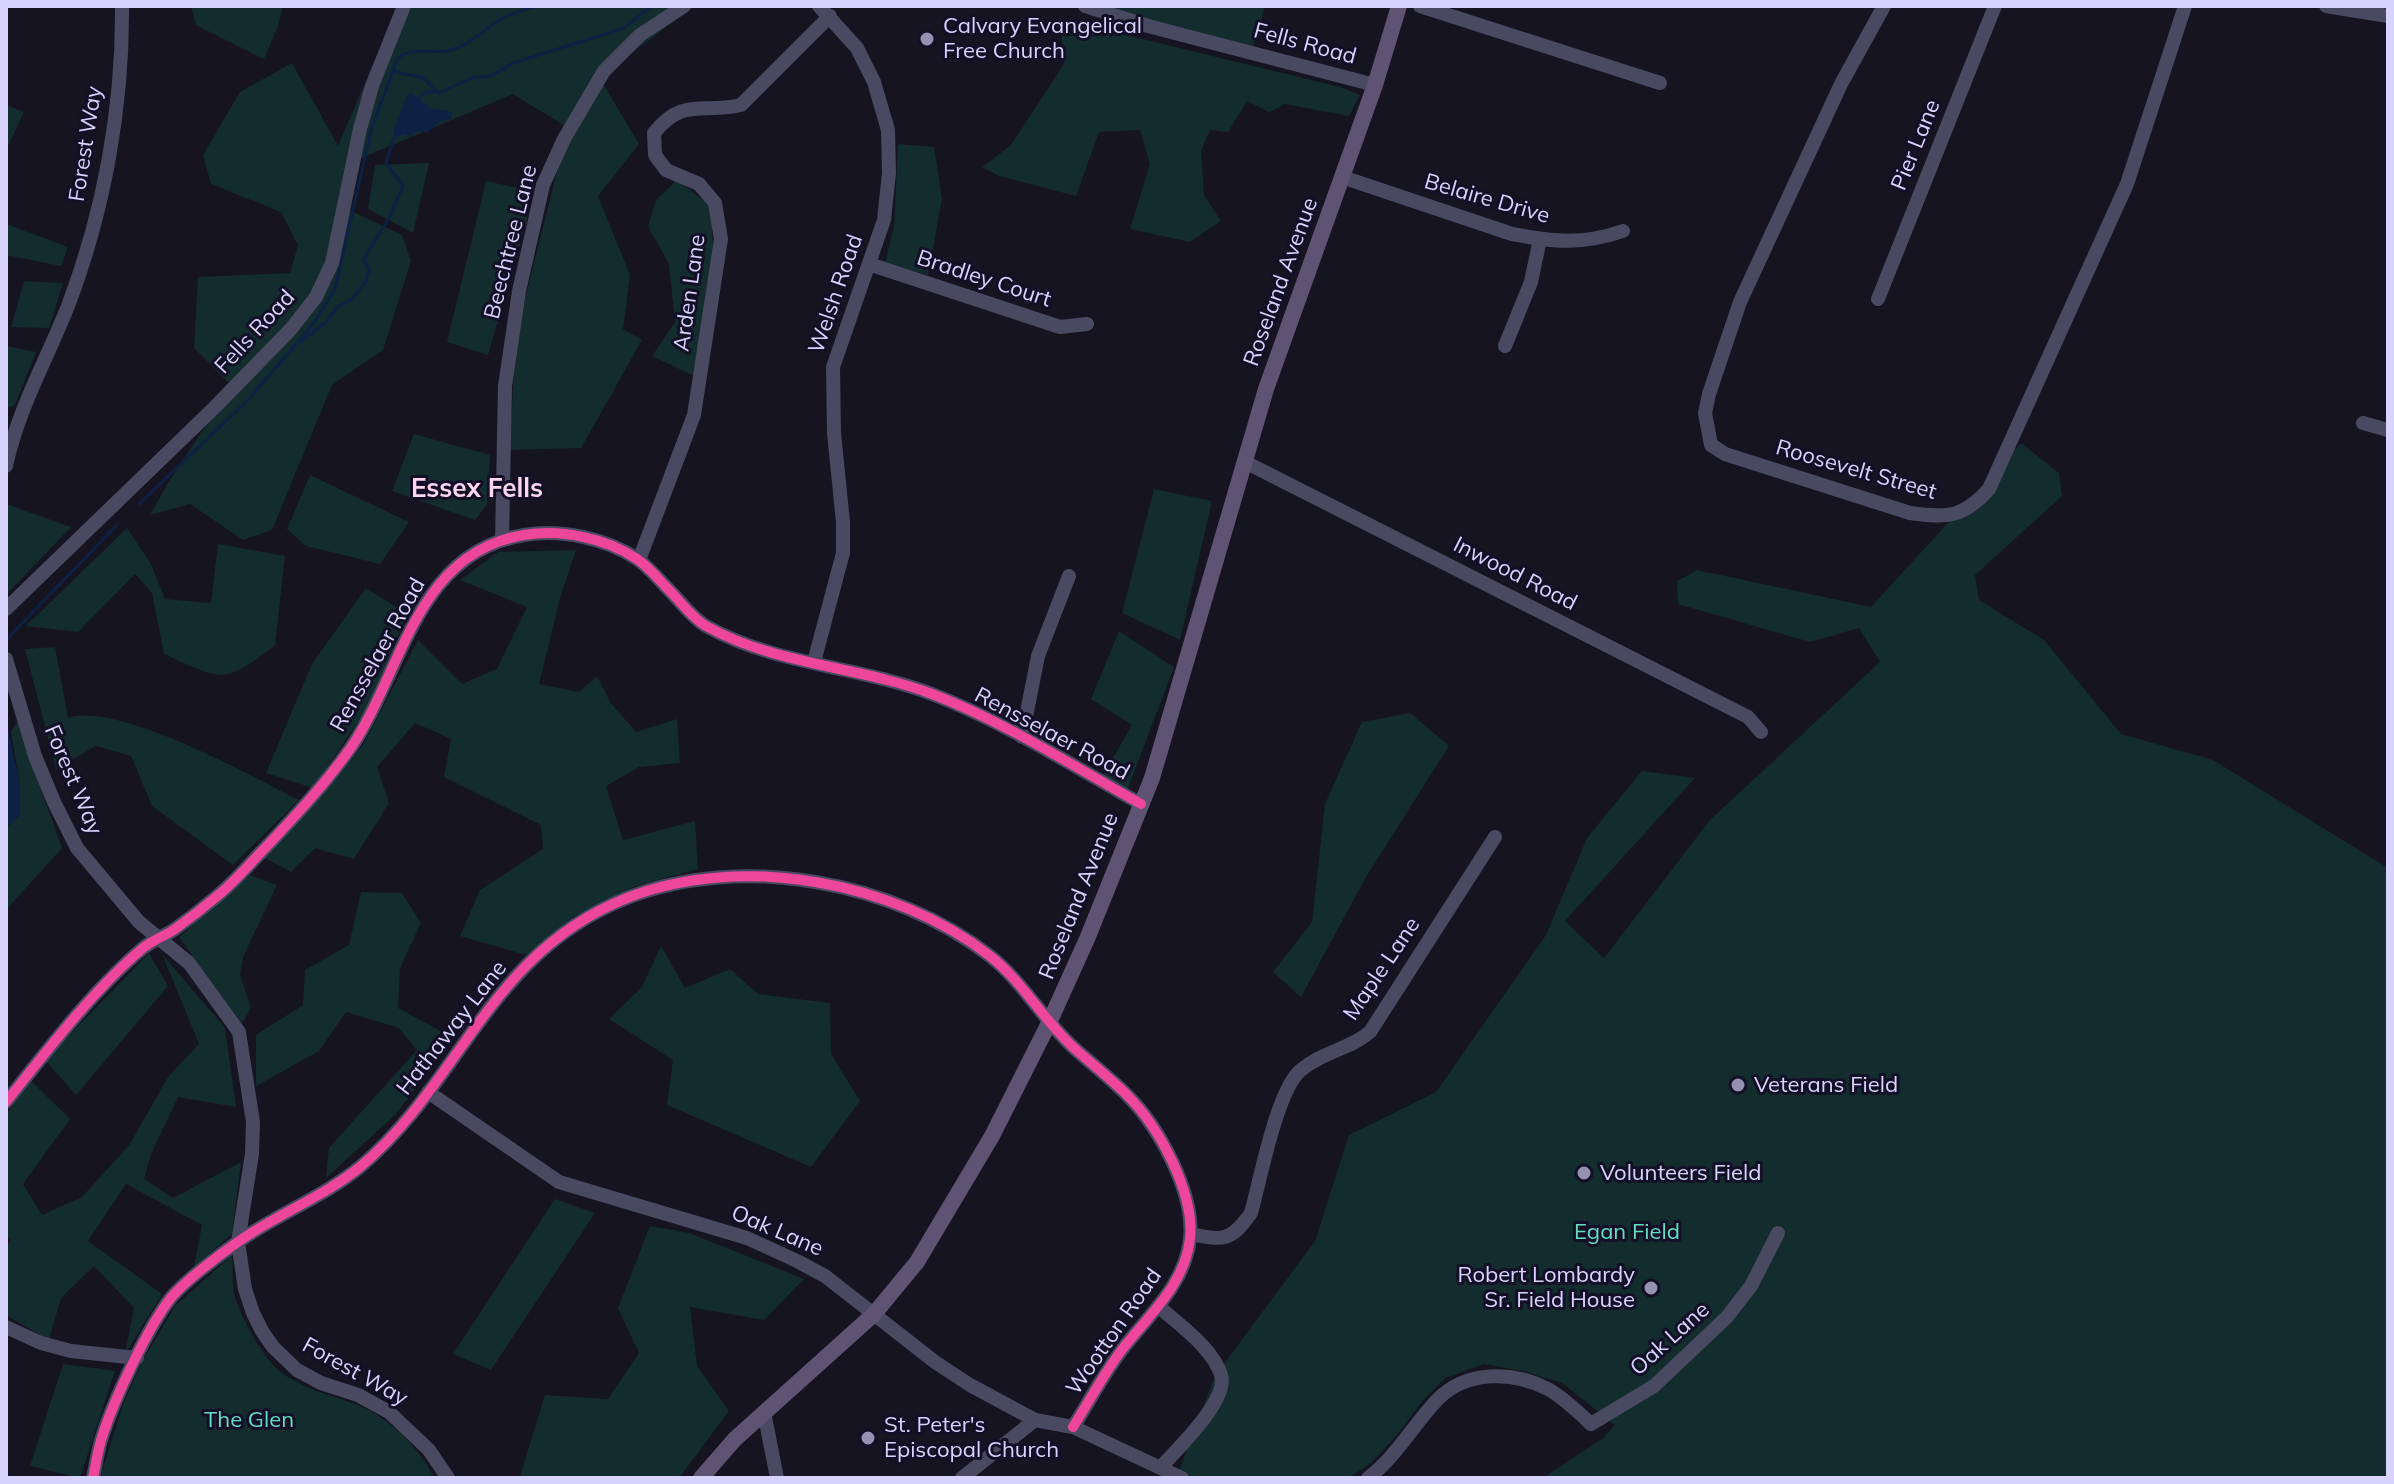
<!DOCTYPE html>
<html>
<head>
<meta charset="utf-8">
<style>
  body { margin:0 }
  #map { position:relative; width:2394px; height:1484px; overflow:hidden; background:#161421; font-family:Mulish,sans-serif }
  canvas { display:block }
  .frame { position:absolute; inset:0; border:8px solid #d9d4ff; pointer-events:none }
</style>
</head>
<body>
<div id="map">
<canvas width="2394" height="1484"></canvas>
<div class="frame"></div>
</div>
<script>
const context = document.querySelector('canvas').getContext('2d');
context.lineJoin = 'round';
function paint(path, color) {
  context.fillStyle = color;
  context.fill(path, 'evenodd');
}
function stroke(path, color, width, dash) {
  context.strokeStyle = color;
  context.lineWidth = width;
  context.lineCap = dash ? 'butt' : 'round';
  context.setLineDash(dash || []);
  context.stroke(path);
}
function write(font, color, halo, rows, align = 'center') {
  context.font = font + ' Mulish,sans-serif';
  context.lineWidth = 6;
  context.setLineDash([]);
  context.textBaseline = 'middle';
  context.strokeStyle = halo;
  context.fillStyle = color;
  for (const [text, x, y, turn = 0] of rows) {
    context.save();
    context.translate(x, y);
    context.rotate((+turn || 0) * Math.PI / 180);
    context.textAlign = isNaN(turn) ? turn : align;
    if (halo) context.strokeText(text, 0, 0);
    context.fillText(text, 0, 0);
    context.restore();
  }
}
paint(new Path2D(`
  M 191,6 L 283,6 L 278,26 L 264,59 L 196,25 Z
  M 398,6 L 695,6 L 599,77 L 639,144 L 598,196 L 630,275 L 623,329 L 642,340 L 581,448 L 509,450 L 517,331 L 568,128 L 513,94 L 352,162 L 343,207 L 402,235 L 411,261 L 383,350 L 332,385 L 272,530 L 243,540 L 190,504 L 150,515 L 168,483 L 232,386 L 194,348 L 198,277 L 290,273 L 298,245 L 281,212 L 211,184 L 203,155 L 240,92 L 292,63 L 338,146 Z
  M 1095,6 L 1265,6 L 1253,47 Z
  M 1060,19 L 1340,87 L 1360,95 L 1349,116 L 1285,104 L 1269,112 L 1247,101 L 1228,132 L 1210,130 L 1201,151 L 1204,195 L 1221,221 L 1190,242 L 1130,229 L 1150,164 L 1140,130 L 1099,132 L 1076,196 L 999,176 L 982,167 L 1011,145 L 1064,64 Z
  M 6,105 L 24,112 L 6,150 Z
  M 898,144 L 934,147 L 942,199 L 928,275 L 885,263 L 894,226 Z
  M 429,163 L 413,233 L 368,209 L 375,165 Z
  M 677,180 L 711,206 L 714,267 L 694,376 L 652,356 L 675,322 L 669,264 L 648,226 L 656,200 Z
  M 486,181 L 527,190 L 527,219 L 488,355 L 447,342 Z
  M 6,224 L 68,247 L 61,266 L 6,255 Z
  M 24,281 L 63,283 L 49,328 L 11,327 Z
  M 6,346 L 36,352 L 15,405 L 6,408 Z
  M 414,434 L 490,455 L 487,505 L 475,520 L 392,491 Z
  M 2021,443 L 2059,473 L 2062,496 L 1975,575 L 1979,600 L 2044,640 L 2121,734 L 2213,760 L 2388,868 L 2388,1478 L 1543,1478 L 1603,1438 L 1615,1425 L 1562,1383 L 1523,1371 L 1484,1364 L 1445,1378 L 1424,1399 L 1397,1435 L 1371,1463 L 1348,1478 L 1176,1478 L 1215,1376 L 1315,1241 L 1349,1135 L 1436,1092 L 1546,935 L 1587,838 L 1642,771 L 1695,778 L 1565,921 L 1604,958 L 1710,820 L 1880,662 L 1859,628 L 1810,642 L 1678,604 L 1677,581 L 1697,570 L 1871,607 Z
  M 310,475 L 409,522 L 380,564 L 306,546 L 287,529 Z
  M 1154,489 L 1212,501 L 1180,640 L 1122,613 Z
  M 6,504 L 71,527 L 6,595 Z
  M 127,528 L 151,564 L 165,599 L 211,603 L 218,544 L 285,556 L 275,645 C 223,686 222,680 164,654 L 152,593 L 135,574 L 78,632 L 26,626 Z
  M 576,550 L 560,598 L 539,684 L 579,692 L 597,676 L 610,702 L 636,732 L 677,719 L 680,763 L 639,767 L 606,786 L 623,840 L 695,821 L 698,869 L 636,886 L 573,917 L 526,955 L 460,936 L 480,890 L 543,849 L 541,825 L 444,777 L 451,739 L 415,723 L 377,767 L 389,803 L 354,859 L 315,848 L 291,872 L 263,857 L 335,780 L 363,745 L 418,640 L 462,684 L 497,669 L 527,607 L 460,580 L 498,552 Z
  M 366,588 L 407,614 L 370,704 L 313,788 L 266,773 L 312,664 Z
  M 1119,631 L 1174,667 L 1127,791 L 1102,777 L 1132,725 L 1091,699 Z
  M 55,647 L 68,718 C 117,701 251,776 299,800 L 233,865 L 152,806 L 131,756 L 96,746 L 56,769 L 25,649 Z
  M 1410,713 L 1449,746 L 1366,877 L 1301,997 L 1273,972 L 1312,922 L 1325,804 L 1362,722 Z
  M 17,722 L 62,848 L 6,910 L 6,828 L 20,815 L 20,785 L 11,732 Z
  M 250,875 L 277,885 L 243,957 L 240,975 L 251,1008 L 241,1025 L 179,937 Z
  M 361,892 L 402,893 L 421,923 L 400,968 L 398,1008 L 454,1038 L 396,1114 L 326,1178 L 329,1148 L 417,1050 L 399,1028 L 346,1012 L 319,1051 L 256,1086 L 256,1035 L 303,1005 L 305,970 L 349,945 Z
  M 661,946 L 685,988 L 730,969 L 758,994 L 830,1003 L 831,1054 L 860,1101 L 811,1167 L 667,1105 L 673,1060 L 609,1019 L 642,987 Z
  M 149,953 L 168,986 L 76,1095 L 45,1060 Z
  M 162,954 L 225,1028 L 236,1107 L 178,1097 L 151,1154 L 144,1179 L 173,1198 L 241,1162 L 232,1234 L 194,1267 L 202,1225 L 126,1184 L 88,1241 L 162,1294 L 125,1354 L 134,1308 L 94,1266 L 61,1298 L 49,1340 L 6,1315 L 6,1248 L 11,1240 L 6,1235 L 6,1115 L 30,1080 L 70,1119 L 23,1184 L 42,1215 L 82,1197 L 130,1144 L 168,1077 L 199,1044 Z
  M 555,1199 L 595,1213 L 491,1370 L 453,1354 Z
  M 650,1226 L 689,1233 L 804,1279 L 764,1320 L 690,1307 L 697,1366 L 729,1411 L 679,1478 L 523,1478 L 520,1476 L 545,1395 L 608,1399 L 639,1353 L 618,1308 Z
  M 232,1255 C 233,1267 232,1281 234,1293 C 239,1314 263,1359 281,1372 C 304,1390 333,1395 360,1406 C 391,1419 420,1449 434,1478 L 100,1478 L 123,1404 L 143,1360 L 175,1306 Z
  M 63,1364 L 115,1371 L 80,1478 L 30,1466 Z`), '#132c2d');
paint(new Path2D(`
  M 411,92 L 430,108 L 452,112 L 452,118 L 438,122 L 427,133 L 421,131 L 413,133 L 412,137 L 404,134 L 398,138 L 393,131 L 407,95 Z
  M 6,719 L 20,785 L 20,815 L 6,828 Z`), '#0d2144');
stroke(new Path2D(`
  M 629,6 L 649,6
  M 393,71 C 397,43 426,54 445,51 C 468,49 486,26 505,17 C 515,12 526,9 536,6
  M 419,98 L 425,92 L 436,92
  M 300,342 L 326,322 L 337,307 L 352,299 L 366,281 L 369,269 L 363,260 L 389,218 L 403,186 L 386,163 L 395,134
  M 139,504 L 249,399 L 314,323 L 335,289 L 372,127 L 393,71 L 423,78 L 439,93 L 472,78 L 491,76 L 513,63 L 624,28 L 651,6
  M 6,640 L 117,525`), '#0d2144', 3);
stroke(new Path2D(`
  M 1085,6 L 1148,26 L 1375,85
  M 1420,6 L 1660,83
  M 1884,6 L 1841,84 L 1740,302 L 1709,394 L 1705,413 L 1711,445 L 1725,454 L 1910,513 C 1947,518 1963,518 1989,489 L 2127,184 L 2185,6
  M 2326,6 L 2388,16
  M 1342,177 L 1512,234 C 1554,242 1582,245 1623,231
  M 869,264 L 1060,327 L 1087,324
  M 1878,299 L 1995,6
  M 1505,346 L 1531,282 L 1540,239
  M 2363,423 L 2388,430
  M 1245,462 L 1748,717 L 1761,732
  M 6,466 C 18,409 47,359 68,306 C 104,211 123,107 122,6
  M 502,540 L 505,386 L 519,291 L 543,185 L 564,139 L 604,71 L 640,35 L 684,6
  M 639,560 L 694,415 L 721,239 L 715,203 L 699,184 L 666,170 L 655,155 L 654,133 C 683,97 701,114 741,105 L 830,16
  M 6,609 L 215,407 L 291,329 L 316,297 L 332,263 L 360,129 L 372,86 L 404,6
  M 6,659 L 35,756 L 54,802 L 77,848 L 139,922 L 189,963 L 239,1032 L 253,1122 L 252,1154 L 238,1242 L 245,1289 L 253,1313 L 262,1331 L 273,1347 L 297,1370 L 321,1383 L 358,1395 L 389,1412 L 429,1450 L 448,1478
  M 814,662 L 843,553 L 843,522 L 834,433 L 833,367 L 884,220 L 889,173 L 888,130 L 874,82 L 857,48 L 819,6
  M 1022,737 L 1038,656 L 1069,576
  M 428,1092 L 559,1182 L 747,1238 L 797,1261 L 825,1276 L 935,1362 L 970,1385 L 1035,1420 L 1073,1427 L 1182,1478
  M 6,1102 C 46,1052 94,989 143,948 C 153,940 165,936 175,929 C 189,919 203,908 216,897 C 235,882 251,862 268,845 C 297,814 325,784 350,749 C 402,674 415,552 524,535 C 561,529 606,538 637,559 C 649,567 659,580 669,590 C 681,602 692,618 706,626 C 775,665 858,666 932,694 C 1005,722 1073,766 1141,804
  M 1191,1234 C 1224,1241 1231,1241 1251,1213 C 1260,1181 1277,1089 1301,1070 C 1322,1052 1350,1049 1370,1032 L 1495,837
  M 1158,1306 C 1178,1324 1213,1348 1221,1375 C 1229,1400 1177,1449 1161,1467
  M 6,1327 L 41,1343 L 71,1351 L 137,1358
  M 764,1412 L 777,1478
  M 93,1478 C 96,1464 98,1448 103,1434 C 115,1398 147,1329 170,1299 C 185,1280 232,1245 253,1232 C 288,1210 328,1193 360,1167 C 462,1081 490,952 627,898 C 741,853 894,881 990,956 C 1023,982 1043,1020 1074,1048 C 1092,1064 1111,1079 1127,1095 C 1159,1127 1195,1193 1190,1239 C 1185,1285 1147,1317 1121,1351 C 1103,1375 1089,1402 1073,1427
  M 962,1478 L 1035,1420
  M 1368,1478 C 1397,1456 1413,1425 1438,1399 C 1467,1370 1513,1371 1548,1389 C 1564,1398 1578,1412 1591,1424 L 1654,1386 L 1727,1317 L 1751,1286 L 1778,1233`), '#4a4962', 14);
stroke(new Path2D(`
  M 701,1478 L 735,1439 L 874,1314 L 917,1262 L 992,1136 L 1049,1023 L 1087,939 L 1152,778 L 1266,389 L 1375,85 L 1399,6`), '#5e5373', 16);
stroke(new Path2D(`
  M 6,1102 C 46,1052 94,989 143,948 C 153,940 165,936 175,929 C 189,919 203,908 216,897 C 235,882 251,862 268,845 C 297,814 325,784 350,749 C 402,674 415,552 524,535 C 561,529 606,538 637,559 C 649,567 659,580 669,590 C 681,602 692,618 706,626 C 775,665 858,666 932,694 C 1005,722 1073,766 1141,804
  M 93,1478 C 96,1464 98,1448 103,1434 C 115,1398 147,1329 170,1299 C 185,1280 232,1245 253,1232 C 288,1210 328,1193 360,1167 C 462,1081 490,952 627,898 C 741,853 894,881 990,956 C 1023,982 1043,1020 1074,1048 C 1092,1064 1111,1079 1127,1095 C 1159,1127 1195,1193 1190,1239 C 1185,1285 1147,1317 1121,1351 C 1103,1375 1089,1402 1073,1427`), '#ed469a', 10);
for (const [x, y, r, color] of [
  [927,39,8,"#9591b1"],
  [1738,1085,8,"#9591b1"],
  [1584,1173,8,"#9591b1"],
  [1651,1288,8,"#9591b1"],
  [868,1438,8,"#9591b1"]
]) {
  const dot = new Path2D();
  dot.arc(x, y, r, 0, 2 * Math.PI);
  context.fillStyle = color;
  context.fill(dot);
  stroke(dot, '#130f26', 3);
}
write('22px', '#d9d4ff', '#130f26', [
  ["Calvary Evangelical",943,26],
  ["Free Church",943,51],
  ["Veterans Field",1754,1085],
  ["Volunteers Field",1600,1173],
  ["Robert Lombardy",1635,1275,"right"],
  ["Sr. Field House",1635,1300,"right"],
  ["St. Peter's",884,1425],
  ["Episcopal Church",884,1450]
], 'left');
write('22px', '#d9d4ff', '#130f26', [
  ["Fells Road",1305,44,15],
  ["Forest Way",86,144,-81],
  ["Pier Lane",1916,145,-68],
  ["Belaire Drive",1487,199,16],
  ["Beechtree Lane",511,242,-76],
  ["Bradley Court",984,279,18],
  ["Roseland Avenue",1281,282,-70],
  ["Arden Lane",690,293,-82],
  ["Welsh Road",836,294,-71],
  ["Fells Road",255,332,-47],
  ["Roosevelt Street",1856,470,16],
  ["Inwood Road",1515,574,27],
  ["Rensselaer Road",378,655,-61],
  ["Rensselaer Road",1052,734,28],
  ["Forest Way",73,780,67],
  ["Roseland Avenue",1079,896,-68],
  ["Maple Lane",1382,969,-56],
  ["Hathaway Lane",452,1028,-52],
  ["Oak Lane",777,1231,23],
  ["Wootton Road",1114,1332,-55],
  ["Oak Lane",1670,1339,-42],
  ["Forest Way",355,1372,29]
]);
write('22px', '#5fe0c0', '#130f26', [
  ["Egan Field",1627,1232],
  ["The Glen",249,1420]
]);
write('bold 26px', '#ffd6f0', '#130f26', [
  ["Essex Fells",477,489]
]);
</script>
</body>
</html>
